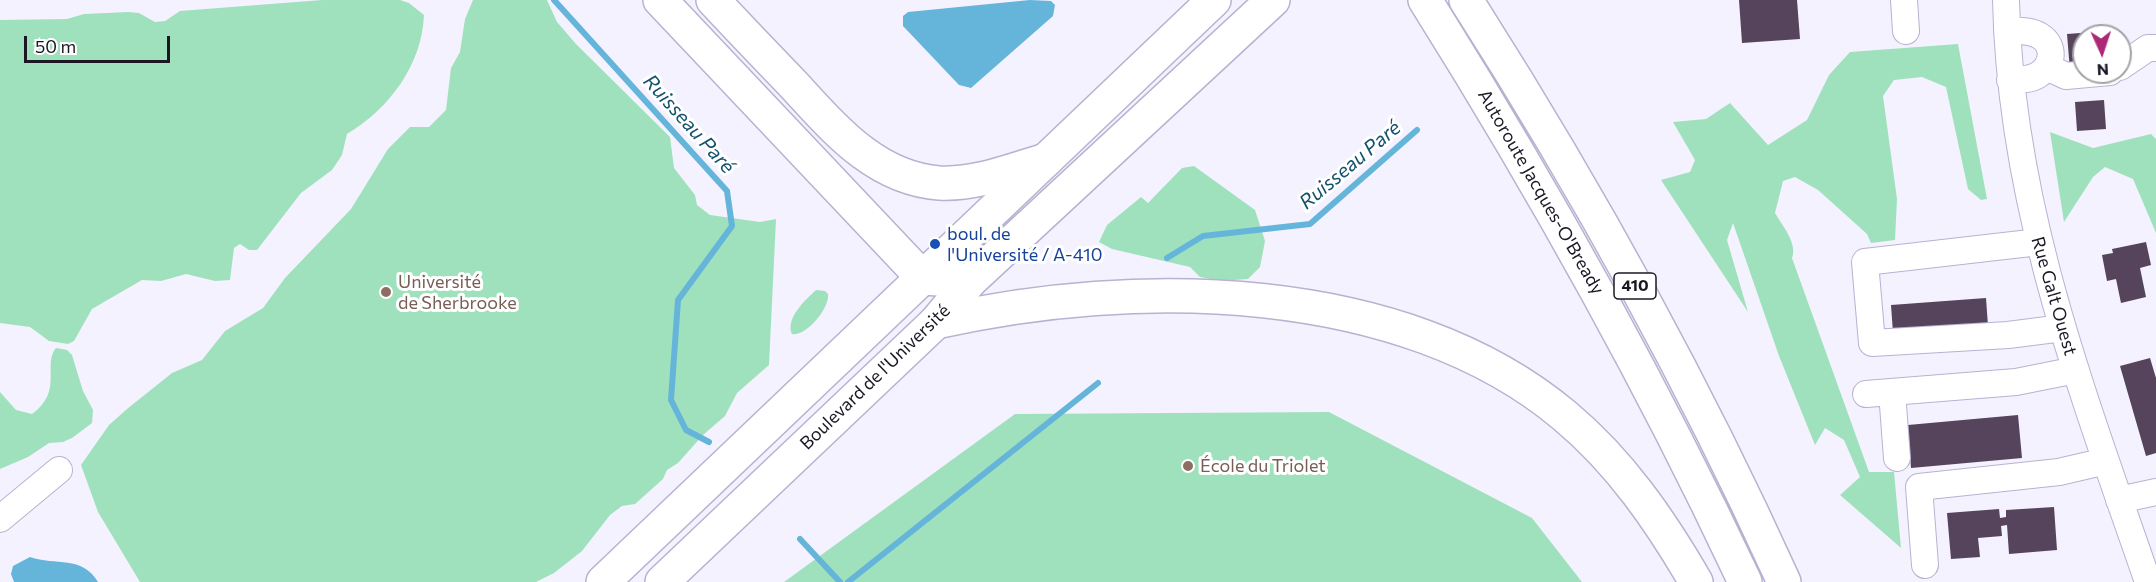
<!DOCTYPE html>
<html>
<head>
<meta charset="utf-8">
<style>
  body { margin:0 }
  #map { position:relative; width:2156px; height:582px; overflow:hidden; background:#f4f2ff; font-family:Commissioner,sans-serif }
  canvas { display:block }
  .north { position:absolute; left:2072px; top:24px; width:60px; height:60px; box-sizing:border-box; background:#fff; border:2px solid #a4a3a7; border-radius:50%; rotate:177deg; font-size:16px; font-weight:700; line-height:24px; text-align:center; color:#1b1824 }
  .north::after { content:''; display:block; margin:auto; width:21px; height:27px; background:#ac2a75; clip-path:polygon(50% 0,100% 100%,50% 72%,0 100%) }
  .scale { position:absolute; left:24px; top:36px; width:146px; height:27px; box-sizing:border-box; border:3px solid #1b1824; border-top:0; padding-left:8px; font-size:18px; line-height:21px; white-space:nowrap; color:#1b1824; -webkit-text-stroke:4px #fff; paint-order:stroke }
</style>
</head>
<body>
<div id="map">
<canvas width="2156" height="582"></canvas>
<div class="north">N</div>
<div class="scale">50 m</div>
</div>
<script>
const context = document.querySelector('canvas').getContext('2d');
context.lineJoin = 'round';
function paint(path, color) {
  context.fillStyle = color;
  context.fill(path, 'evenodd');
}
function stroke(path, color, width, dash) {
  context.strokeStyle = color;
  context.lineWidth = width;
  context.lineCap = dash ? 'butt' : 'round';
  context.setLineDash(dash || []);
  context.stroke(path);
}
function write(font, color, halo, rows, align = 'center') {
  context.font = font + ' Commissioner,sans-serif';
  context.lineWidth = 6;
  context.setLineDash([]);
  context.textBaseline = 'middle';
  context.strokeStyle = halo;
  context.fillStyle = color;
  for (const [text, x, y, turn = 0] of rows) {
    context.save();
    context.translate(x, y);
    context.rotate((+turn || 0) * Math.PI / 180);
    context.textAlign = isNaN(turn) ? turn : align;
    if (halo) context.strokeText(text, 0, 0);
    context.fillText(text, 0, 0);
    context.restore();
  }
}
paint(new Path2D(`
  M 322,0 L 400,0 L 409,3 L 424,15 C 422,65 389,109 347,134 L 342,155 L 332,170 L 301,193 L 257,250 L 249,250 L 240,244 L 234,248 L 230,280 L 215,281 L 186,274 L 161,281 L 142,280 L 92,309 L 74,341 L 68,344 L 49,341 L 30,327 L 0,323 L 0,20 L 67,19 L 84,14 L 128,12 L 139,13 L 155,22 L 165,21 L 180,11 Z
  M 473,0 L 547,0 L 557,22 L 576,44 L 670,137 L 674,168 L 695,195 L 697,205 L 710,215 L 760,222 L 776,219 L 769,365 L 737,393 L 725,416 L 703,435 L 678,463 L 667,470 L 663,479 L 635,504 L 622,506 L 610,515 L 582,551 L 554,573 L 536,582 L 140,582 L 98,512 L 81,465 L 109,425 L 127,409 L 172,373 L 202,360 L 225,331 L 263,308 L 285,278 L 351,209 L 388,149 L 410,127 L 429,127 L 446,110 L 451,68 L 460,52 L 465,19 Z
  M 1958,44 L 1987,199 L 1981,200 L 1968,189 L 1946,87 L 1922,77 L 1894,80 L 1883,96 L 1897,199 L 1895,240 L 1871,243 L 1867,234 L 1818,190 L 1795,177 L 1783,181 L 1775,213 C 1782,225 1798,244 1792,258 L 1869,472 L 1894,472 L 1901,548 L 1840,495 L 1860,477 L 1844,440 L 1825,428 L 1815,445 L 1779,356 L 1733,223 L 1727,240 L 1748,312 L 1661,180 L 1690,172 L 1695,160 L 1673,122 L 1706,119 L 1730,103 L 1768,145 L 1807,120 L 1829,75 L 1850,52 Z
  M 2050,132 L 2093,148 L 2151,134 L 2156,139 L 2156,233 L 2133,179 L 2105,167 L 2093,177 L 2064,222 Z
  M 1194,166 L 1255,210 L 1265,241 L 1260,267 L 1248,279 L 1221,281 L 1200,277 L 1190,267 L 1112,249 L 1099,242 L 1107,225 L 1141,197 L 1148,203 L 1182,168 Z
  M 816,290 L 825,291 L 828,294 C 830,308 806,337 792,334 C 785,319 805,300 816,290 Z
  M 56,348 L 67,350 L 72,355 L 83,391 L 93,410 L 92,423 L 72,438 L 63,442 L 49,443 L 28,457 L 0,469 L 0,392 L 16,410 L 32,414 C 64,391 42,365 56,348 Z
  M 1329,412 L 1532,518 L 1582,582 L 784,582 L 1015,414 Z`), '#a0e1bd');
paint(new Path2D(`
  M 1030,0 L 1051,1 L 1055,5 L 1053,16 L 971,88 L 959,85 L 903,26 L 903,16 L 908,12 Z
  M 30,557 C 56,566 82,555 98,582 L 14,582 L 11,574 L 13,566 Z`), '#65b5db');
stroke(new Path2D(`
  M 554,0 L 727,191 L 732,226 L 678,300 L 671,400 L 686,430 L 709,442
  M 1167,258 L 1203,236 L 1310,224 L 1417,130
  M 800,539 L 840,582
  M 848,582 L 1098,383`), '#65b5db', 6);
paint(new Path2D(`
  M 1739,0 L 1797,0 L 1800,39 L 1742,43 Z
  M 2094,32 L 2094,36 L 2084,36 L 2084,71 L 2070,71 L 2067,34 Z
  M 2104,100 L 2106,129 L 2077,131 L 2075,102 Z
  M 2146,242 L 2151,265 L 2140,268 L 2146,297 L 2121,303 L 2116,279 L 2107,281 L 2102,255 L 2113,253 L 2112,249 Z
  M 1986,298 L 1988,326 L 1893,333 L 1891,305 Z
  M 2150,358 L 2156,378 L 2156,453 L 2146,456 L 2120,366 Z
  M 2018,415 L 2022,458 L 1911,468 L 1908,425 Z
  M 2054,507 L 2057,550 L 2009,554 L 2007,525 L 2001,526 L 2002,536 L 1978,538 L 1980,557 L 1951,559 L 1947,513 L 1999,509 L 2000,518 L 2006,517 L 2006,510 Z`), '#55445c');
const minor = new Path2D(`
  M 1904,0 L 1906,31
  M 2006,0 C 2010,205 2082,391 2148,582
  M 2007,30 C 2018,31 2030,30 2040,36 C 2056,46 2053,66 2038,75 C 2030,80 2019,80 2010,80
  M 2047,67 L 2066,76 L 2110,72
  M 2120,67 L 2148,48 L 2156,48
  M 2039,242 L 1865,262 L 1872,343 L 2008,335 L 2063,328
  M 1892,392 L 1897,458
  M 1866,394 L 2016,382 L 2076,370
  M 2119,500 L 2156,492
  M 0,519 L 59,470
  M 1925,565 L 1919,487 L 2059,472 L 2106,461`);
const major = new Path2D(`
  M 603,582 L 1214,0
  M 662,582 L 936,322 L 970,281 L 1273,0`);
const highway = new Path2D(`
  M 660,0 L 923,278 L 970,281
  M 713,0 C 739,28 765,55 792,83 C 833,127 874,178 939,183 C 976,185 1012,170 1046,160
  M 1425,0 C 1543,188 1651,381 1745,582
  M 1466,0 C 1585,186 1693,381 1784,582
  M 936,322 C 1135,277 1402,279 1565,416 C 1620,462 1660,520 1696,582`);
stroke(minor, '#b8b2d1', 28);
stroke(major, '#b8b2d1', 36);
stroke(highway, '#b8b2d1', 36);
stroke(minor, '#fff', 26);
stroke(major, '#fff', 33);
stroke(highway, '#fff', 33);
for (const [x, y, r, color] of [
  [935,244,6,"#1a4fb4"],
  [386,292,6,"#8d6e63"],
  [1188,466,6,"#8d6e63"]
]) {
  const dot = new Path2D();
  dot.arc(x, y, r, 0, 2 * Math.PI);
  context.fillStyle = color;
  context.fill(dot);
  stroke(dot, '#fff', 2);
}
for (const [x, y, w] of [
  [1635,286,42]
]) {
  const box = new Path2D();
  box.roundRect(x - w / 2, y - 13, w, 26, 4.5);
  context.fillStyle = '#fff';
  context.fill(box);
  stroke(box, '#1b1824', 1.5);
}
write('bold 16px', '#1b1824', null, [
  ["410",1635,286]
]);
write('18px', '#1b1824', '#fff', [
  ["Autoroute Jacques-O'Bready",1541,192,60],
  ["Rue Galt Ouest",2054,296,74],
  ["Boulevard de l'Université",875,377,-44]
]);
write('18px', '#164399', '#fff', [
  ["boul. de",947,234],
  ["l'Université / A-410",947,255]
], 'left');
write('18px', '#785e54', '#fff', [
  ["Université",398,282],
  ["de Sherbrooke",398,303],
  ["École du Triolet",1200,466]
], 'left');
write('italic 20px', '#11526c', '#fff', [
  ["Ruisseau Paré",689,124,48],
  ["Ruisseau Paré",1350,165,-40]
]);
</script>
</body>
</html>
